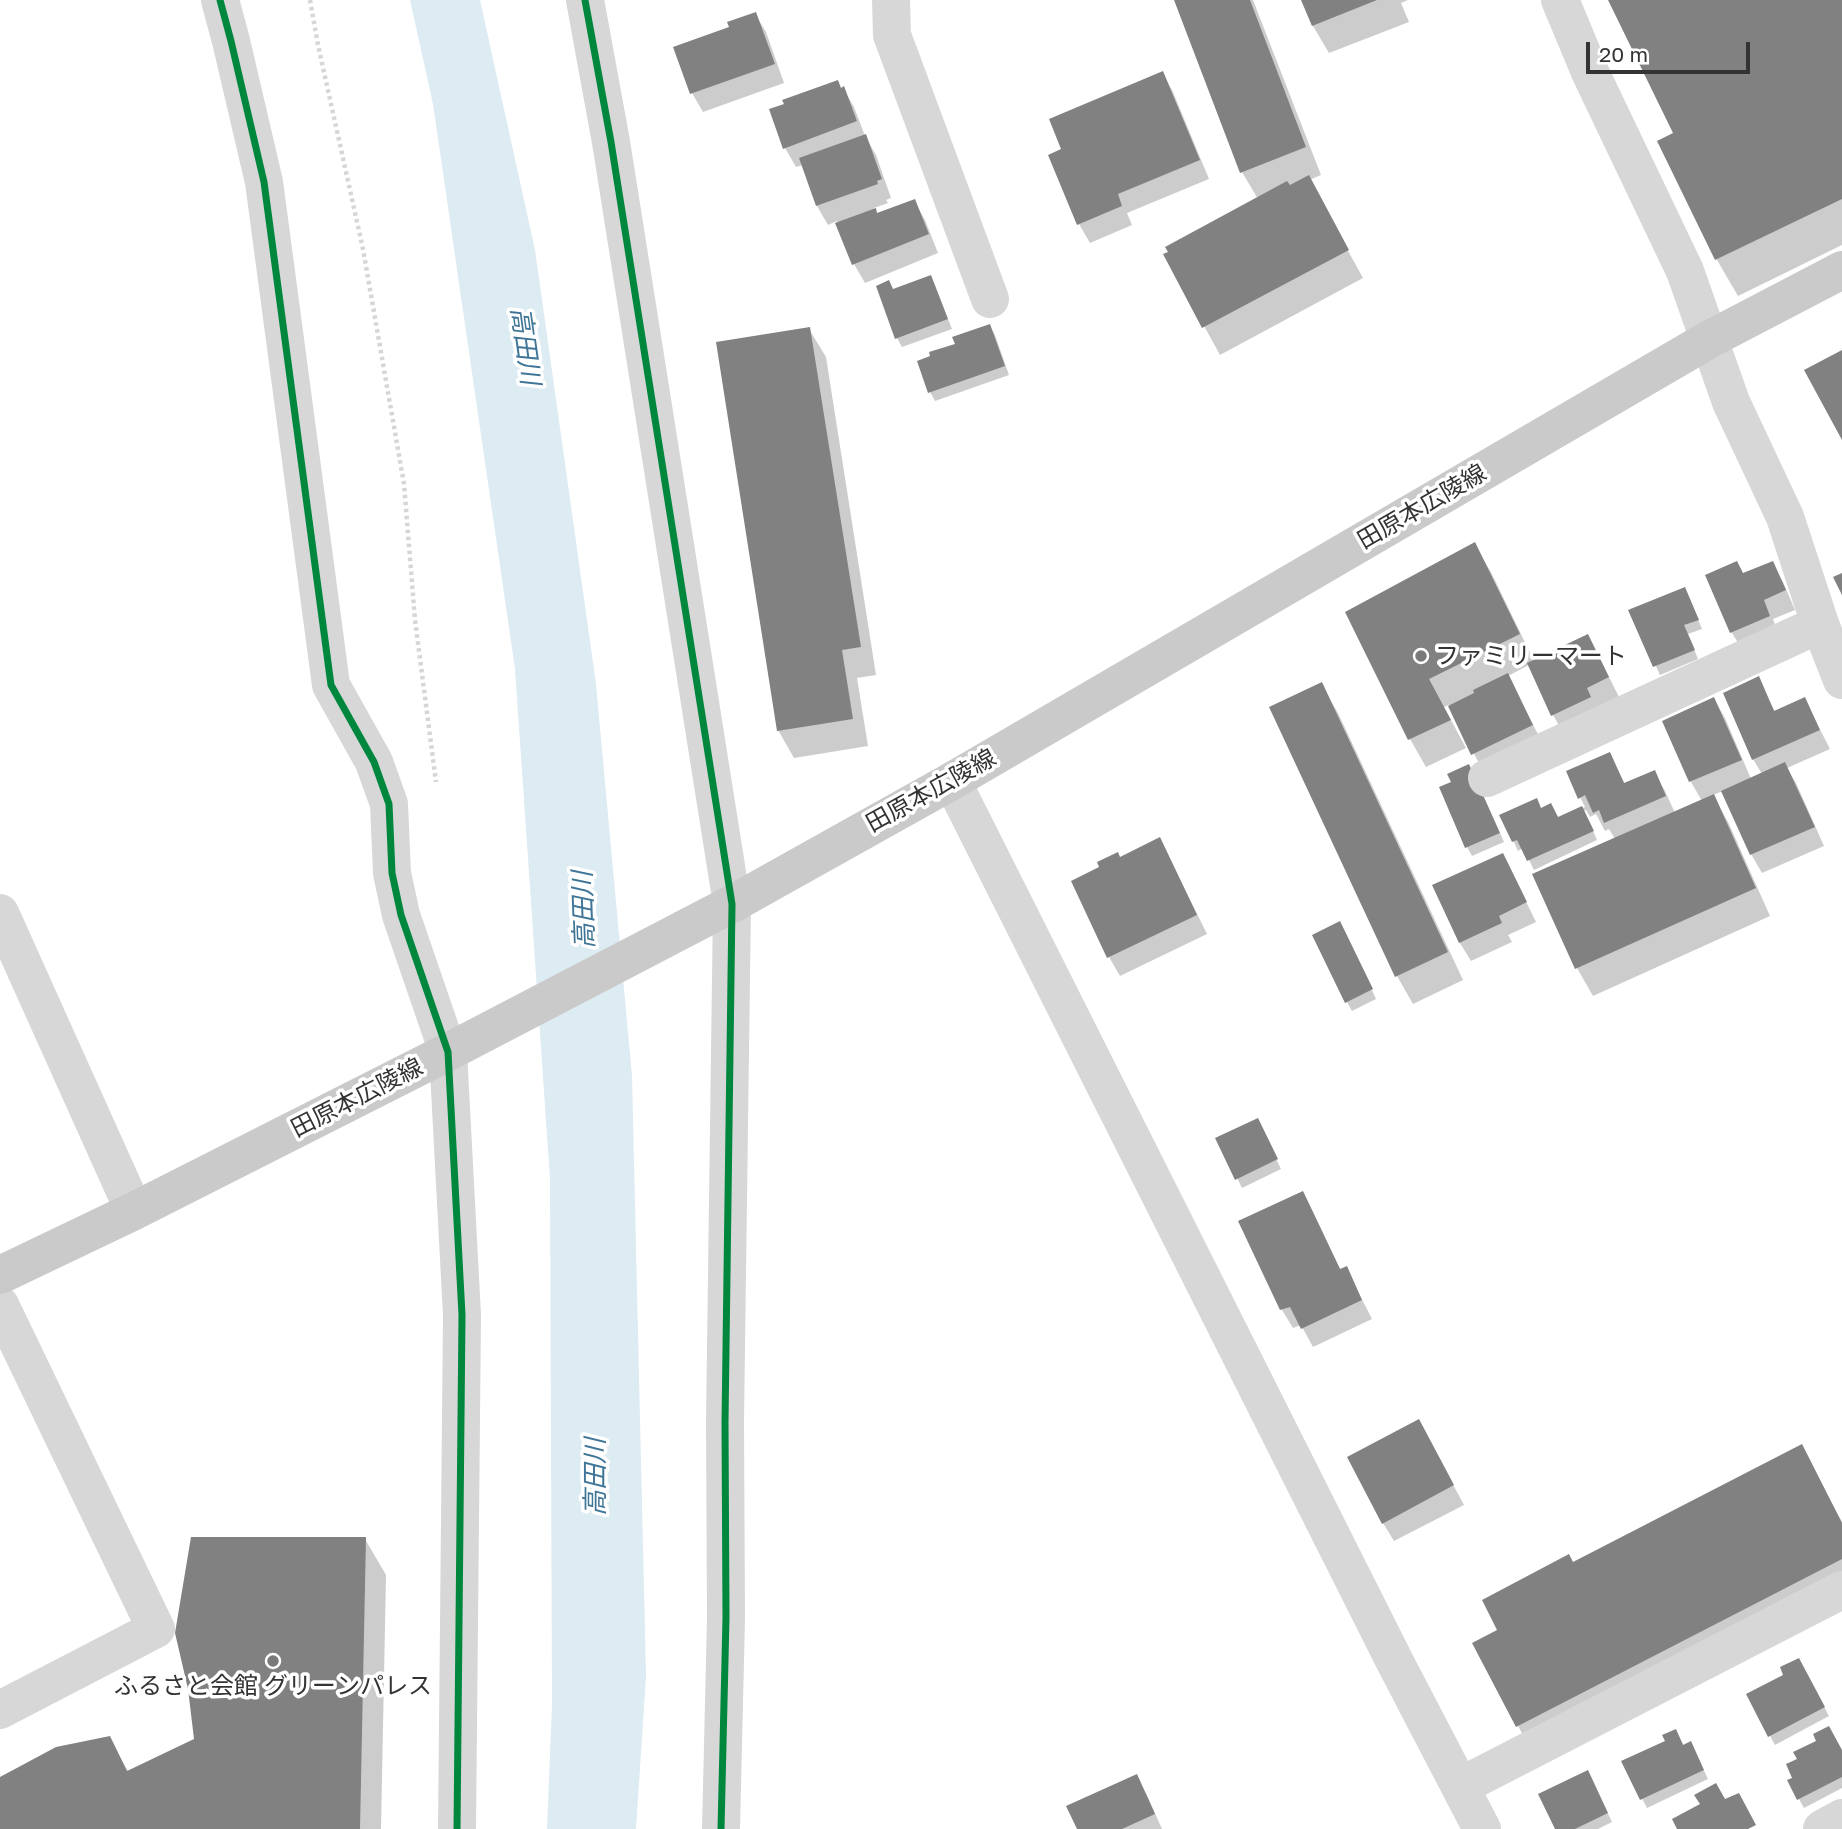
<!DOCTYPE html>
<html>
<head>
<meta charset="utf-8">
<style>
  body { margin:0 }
  #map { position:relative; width:1842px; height:1829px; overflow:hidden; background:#fff; font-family:"Golos Text",sans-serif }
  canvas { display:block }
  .scale { position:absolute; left:1586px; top:42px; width:164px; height:32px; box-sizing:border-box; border:4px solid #333; border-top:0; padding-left:9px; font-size:21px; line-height:24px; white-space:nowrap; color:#333; -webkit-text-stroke:5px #fff; paint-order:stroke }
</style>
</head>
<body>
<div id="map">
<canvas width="1842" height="1829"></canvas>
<div class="scale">20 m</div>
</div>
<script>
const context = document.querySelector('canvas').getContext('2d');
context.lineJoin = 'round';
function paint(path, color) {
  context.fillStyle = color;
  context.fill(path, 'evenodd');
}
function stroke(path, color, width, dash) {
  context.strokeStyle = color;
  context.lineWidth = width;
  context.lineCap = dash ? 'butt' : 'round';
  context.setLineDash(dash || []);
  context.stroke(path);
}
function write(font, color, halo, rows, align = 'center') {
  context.font = font + ' "Golos Text","Noto Sans JP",sans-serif';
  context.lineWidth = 7;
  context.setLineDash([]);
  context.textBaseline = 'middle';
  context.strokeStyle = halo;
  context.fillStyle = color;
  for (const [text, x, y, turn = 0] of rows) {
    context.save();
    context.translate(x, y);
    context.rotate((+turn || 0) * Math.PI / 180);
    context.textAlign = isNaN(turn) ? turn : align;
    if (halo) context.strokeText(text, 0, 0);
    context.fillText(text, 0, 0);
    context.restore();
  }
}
paint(new Path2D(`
  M 410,0 L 480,0 L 535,250 L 596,684 L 632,1076 L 646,1676 L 636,1829 L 547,1829 L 552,1704 L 550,1179 L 515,669 L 433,104 Z`), '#ddebf3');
paint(new Path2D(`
  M 1175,0 L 1253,0 L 1321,175 L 1309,180 L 1363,278 L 1220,355 L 1165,255 L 1258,199 L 1242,172 Z
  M 1303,0 L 1408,0 L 1401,3 L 1409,22 L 1329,53 L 1313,26 Z
  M 1610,0 L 1842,0 L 1842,245 L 1738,296 L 1717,260 L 1659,142 L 1675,134 Z
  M 755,14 L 766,32 L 784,83 L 703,112 L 692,93 L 675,48 L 731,28 Z
  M 1163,74 L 1173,92 L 1209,179 L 1127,213 L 1132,225 L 1090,243 L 1079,224 L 1064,150 Z
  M 843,88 L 854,107 L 865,136 L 876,155 L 891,198 L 886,200 L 888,203 L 874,208 L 878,215 L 914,201 L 925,220 L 938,253 L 865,283 L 854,264 L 837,221 L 828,225 L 817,206 L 803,165 L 796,167 L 785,148 L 771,111 Z
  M 930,277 L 935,286 L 952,329 L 902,347 L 897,338 Z
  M 990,326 L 995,335 L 1009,375 L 935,401 L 930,392 L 957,345 Z
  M 809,329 L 826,357 L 876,675 L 857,678 L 868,746 L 794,758 L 778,730 Z
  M 1474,544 L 1491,572 L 1534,661 L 1598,655 L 1619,697 L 1564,734 L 1553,715 L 1529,665 L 1508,676 L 1543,744 L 1484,773 L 1449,705 L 1444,707 L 1466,748 L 1426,767 L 1410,739 L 1347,612 Z
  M 1772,563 L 1783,582 L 1795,610 L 1773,619 L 1779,636 L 1743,651 L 1732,633 L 1707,576 L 1743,575 Z
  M 1689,598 L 1702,629 L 1688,634 L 1698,659 L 1660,675 L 1631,611 Z
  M 1758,679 L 1776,713 L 1805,700 L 1830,749 L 1787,768 L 1796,783 L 1824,846 L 1762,873 L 1751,854 L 1723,791 L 1713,795 L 1729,824 L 1770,916 L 1593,996 L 1577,968 L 1615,839 L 1609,829 L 1605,831 L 1596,814 L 1590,817 L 1586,810 L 1584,811 L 1597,840 L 1534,870 L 1523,848 L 1518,851 L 1502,816 L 1542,810 L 1558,819 L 1585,807 L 1568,772 L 1609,754 L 1625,784 L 1654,772 L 1665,791 L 1675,813 L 1702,801 L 1691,782 L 1664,721 L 1714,699 L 1725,718 L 1751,779 L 1762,774 L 1753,759 Z
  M 1321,685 L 1338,713 L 1463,980 L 1413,1004 L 1397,976 Z
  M 1474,775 L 1504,842 L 1472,856 L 1467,847 L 1454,783 Z
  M 1160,840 L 1170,859 L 1207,934 L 1120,976 L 1109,957 L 1120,859 Z
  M 1503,855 L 1536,922 L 1508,935 L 1512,942 L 1471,961 L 1460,943 L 1434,886 Z
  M 1345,932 L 1376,999 L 1352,1011 L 1347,1002 Z
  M 1262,1130 L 1281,1169 L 1242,1188 L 1218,1139 Z
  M 1302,1193 L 1313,1212 L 1341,1271 L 1346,1268 L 1372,1319 L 1313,1347 L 1301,1325 L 1293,1328 L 1282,1310 L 1241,1222 Z
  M 1429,1440 L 1464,1505 L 1394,1541 L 1383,1523 Z
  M 1801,1447 L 1842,1522 L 1842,1606 L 1538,1762 L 1518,1726 L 1499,1630 L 1572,1564 Z
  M 365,1539 L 386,1575 L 381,1829 L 0,1829 L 0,1779 L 109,1738 L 129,1773 L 196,1740 Z
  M 1804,1669 L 1829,1716 L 1775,1745 L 1748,1695 Z
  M 1676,1731 L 1684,1746 L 1695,1752 L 1708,1779 L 1647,1808 L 1623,1762 L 1667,1741 Z
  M 1842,1753 L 1842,1788 L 1804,1808 L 1789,1781 Z
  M 1136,1776 L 1147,1795 L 1162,1829 L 1079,1829 Z
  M 1592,1781 L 1612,1822 L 1598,1829 L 1557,1829 Z`), '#0003');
paint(new Path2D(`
  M 1174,0 L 1250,0 L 1306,147 L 1240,173 Z
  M 1301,0 L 1377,0 L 1312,26 Z
  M 1608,0 L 1842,0 L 1842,199 L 1715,260 L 1657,141 L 1673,133 Z
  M 756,12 L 775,64 L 690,94 L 673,47 L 729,27 L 727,22 Z
  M 1163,71 L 1200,160 L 1118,194 L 1122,206 L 1077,225 L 1048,155 L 1061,149 L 1049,119 Z
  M 838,80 L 841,88 L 844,86 L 857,121 L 783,149 L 769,109 L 784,104 L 782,100 Z
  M 866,134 L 882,179 L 877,181 L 878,184 L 816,206 L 799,158 Z
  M 1309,175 L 1349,250 L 1202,328 L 1163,254 L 1168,252 L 1165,247 L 1287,181 L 1290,185 Z
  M 915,199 L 929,234 L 852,265 L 835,223 L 876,208 L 877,213 Z
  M 931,275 L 948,319 L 895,339 L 876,286 L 889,280 L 893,289 Z
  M 990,324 L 1005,366 L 928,393 L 917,361 L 930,356 L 929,352 L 955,344 L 952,337 Z
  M 810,327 L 861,647 L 842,650 L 853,719 L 777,731 L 716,342 Z
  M 1842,350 L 1842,440 L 1804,370 Z
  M 1475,542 L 1520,634 L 1429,679 L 1451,720 L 1408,740 L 1345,612 Z
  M 1737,561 L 1743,573 L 1773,561 L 1786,590 L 1764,600 L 1770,616 L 1730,633 L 1705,575 Z
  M 1842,573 L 1842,595 L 1833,577 Z
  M 1685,587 L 1699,620 L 1684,625 L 1695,650 L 1653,667 L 1628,610 Z
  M 1588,634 L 1609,677 L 1587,688 L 1591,697 L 1551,716 L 1527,663 Z
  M 1508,673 L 1533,725 L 1471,755 L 1448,706 L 1474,693 L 1473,690 Z
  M 1759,676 L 1774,711 L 1805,697 L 1820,730 L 1752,760 L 1723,693 Z
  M 1322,682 L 1448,952 L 1395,977 L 1269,707 Z
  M 1714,697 L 1742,760 L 1689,782 L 1662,721 Z
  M 1610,752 L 1624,783 L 1655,770 L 1666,796 L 1604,823 L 1599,810 L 1593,813 L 1585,795 L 1578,799 L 1566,771 Z
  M 1785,762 L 1815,827 L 1750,855 L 1721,791 Z
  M 1469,764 L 1500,833 L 1465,848 L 1439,787 L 1451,782 L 1447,774 Z
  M 1714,794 L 1756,888 L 1575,969 L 1532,874 Z
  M 1537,798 L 1541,808 L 1551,803 L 1558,817 L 1582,806 L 1594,831 L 1527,861 L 1517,840 L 1512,842 L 1499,815 Z
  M 1160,837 L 1197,915 L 1107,958 L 1071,881 L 1099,867 L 1097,862 L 1118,852 L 1120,857 Z
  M 1503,853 L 1527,902 L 1499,916 L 1502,923 L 1459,943 L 1432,885 Z
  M 1340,921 L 1373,989 L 1345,1003 L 1312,935 Z
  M 1258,1118 L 1278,1159 L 1235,1180 L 1215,1138 Z
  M 1303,1191 L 1340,1269 L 1347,1266 L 1362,1300 L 1301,1329 L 1290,1307 L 1280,1310 L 1238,1221 Z
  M 1419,1419 L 1454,1485 L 1382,1524 L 1347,1457 Z
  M 1802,1444 L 1842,1523 L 1842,1559 L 1516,1727 L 1472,1643 L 1497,1630 L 1482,1600 L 1569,1554 L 1573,1562 Z
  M 191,1537 L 366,1537 L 360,1829 L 0,1829 L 0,1777 L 56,1747 L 110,1736 L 127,1771 L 194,1739 L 188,1689 L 175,1633 Z
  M 1799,1658 L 1825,1707 L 1768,1737 L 1746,1694 L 1783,1675 L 1780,1667 Z
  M 1829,1726 L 1842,1750 L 1842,1777 L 1797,1800 L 1787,1780 L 1792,1778 L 1786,1764 L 1797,1759 L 1793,1752 L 1816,1741 L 1813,1734 Z
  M 1676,1729 L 1683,1745 L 1691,1741 L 1704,1770 L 1640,1800 L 1621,1761 L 1665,1741 L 1662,1735 Z
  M 1588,1770 L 1608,1813 L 1575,1829 L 1555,1829 L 1538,1794 Z
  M 1137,1774 L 1155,1814 L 1122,1829 L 1077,1829 L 1066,1806 Z
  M 1716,1783 L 1725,1799 L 1739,1793 L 1756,1825 L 1748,1829 L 1677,1829 L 1672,1819 L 1700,1804 L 1694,1795 Z`), '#818181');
stroke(new Path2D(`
  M 310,0 L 318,45 L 363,249 L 404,484 L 415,620 L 436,782`), '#d6d6d6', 4.5, [3.5, 3.5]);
stroke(new Path2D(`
  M 220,0 L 231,41 L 264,182 L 331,685 L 374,762 L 389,804 L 392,873 L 401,915 L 448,1052 L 462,1315 L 457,1829
  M 585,0 L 611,142 L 732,904 L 725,1422 L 726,1618 L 721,1829
  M 891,0 L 892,35 L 990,299
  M 1560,0 L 1590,72 L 1685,271 L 1731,402 L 1785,517 L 1820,624 L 1842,680
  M 1487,778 L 1820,624
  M 952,781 L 1395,1662 L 1482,1829
  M 0,913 L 134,1211
  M 0,1305 L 156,1629 L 0,1710
  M 1461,1786 L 1842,1590
  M 1822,1829 L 1842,1818`), '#d7d7d7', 38);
stroke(new Path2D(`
  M 0,1275 L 134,1211 L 448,1052 L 732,904 L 952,781 L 1710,339 L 1842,270`), '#cacaca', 38);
stroke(new Path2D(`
  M 220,0 L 231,41 L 264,182 L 331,685 L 374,762 L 389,804 L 392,873 L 401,915 L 448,1052 L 462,1315 L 457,1829
  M 585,0 L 611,142 L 732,904 L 725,1422 L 726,1618 L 721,1829`), '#00873e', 7);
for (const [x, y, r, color] of [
  [1421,656,7,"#7a7a7a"],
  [273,1661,7,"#7a7a7a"]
]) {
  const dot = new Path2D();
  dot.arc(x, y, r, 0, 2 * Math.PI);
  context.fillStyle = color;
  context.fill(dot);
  stroke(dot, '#fff', 2.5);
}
write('24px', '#333', '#fff', [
  ["田原本広陵線",1422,507,-30],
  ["田原本広陵線",931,791,-29],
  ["田原本広陵線",357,1098,-27]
]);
write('24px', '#333', '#fff', [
  ["ファミリーマート",1435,656],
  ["ふるさと会館 グリーンパレス",273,1686,"center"]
], 'left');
write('italic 26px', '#3f7597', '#fff', [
  ["高田川",525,346,82],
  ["高田川",584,910,-92],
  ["高田川",596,1477,-90]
]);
</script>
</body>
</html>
